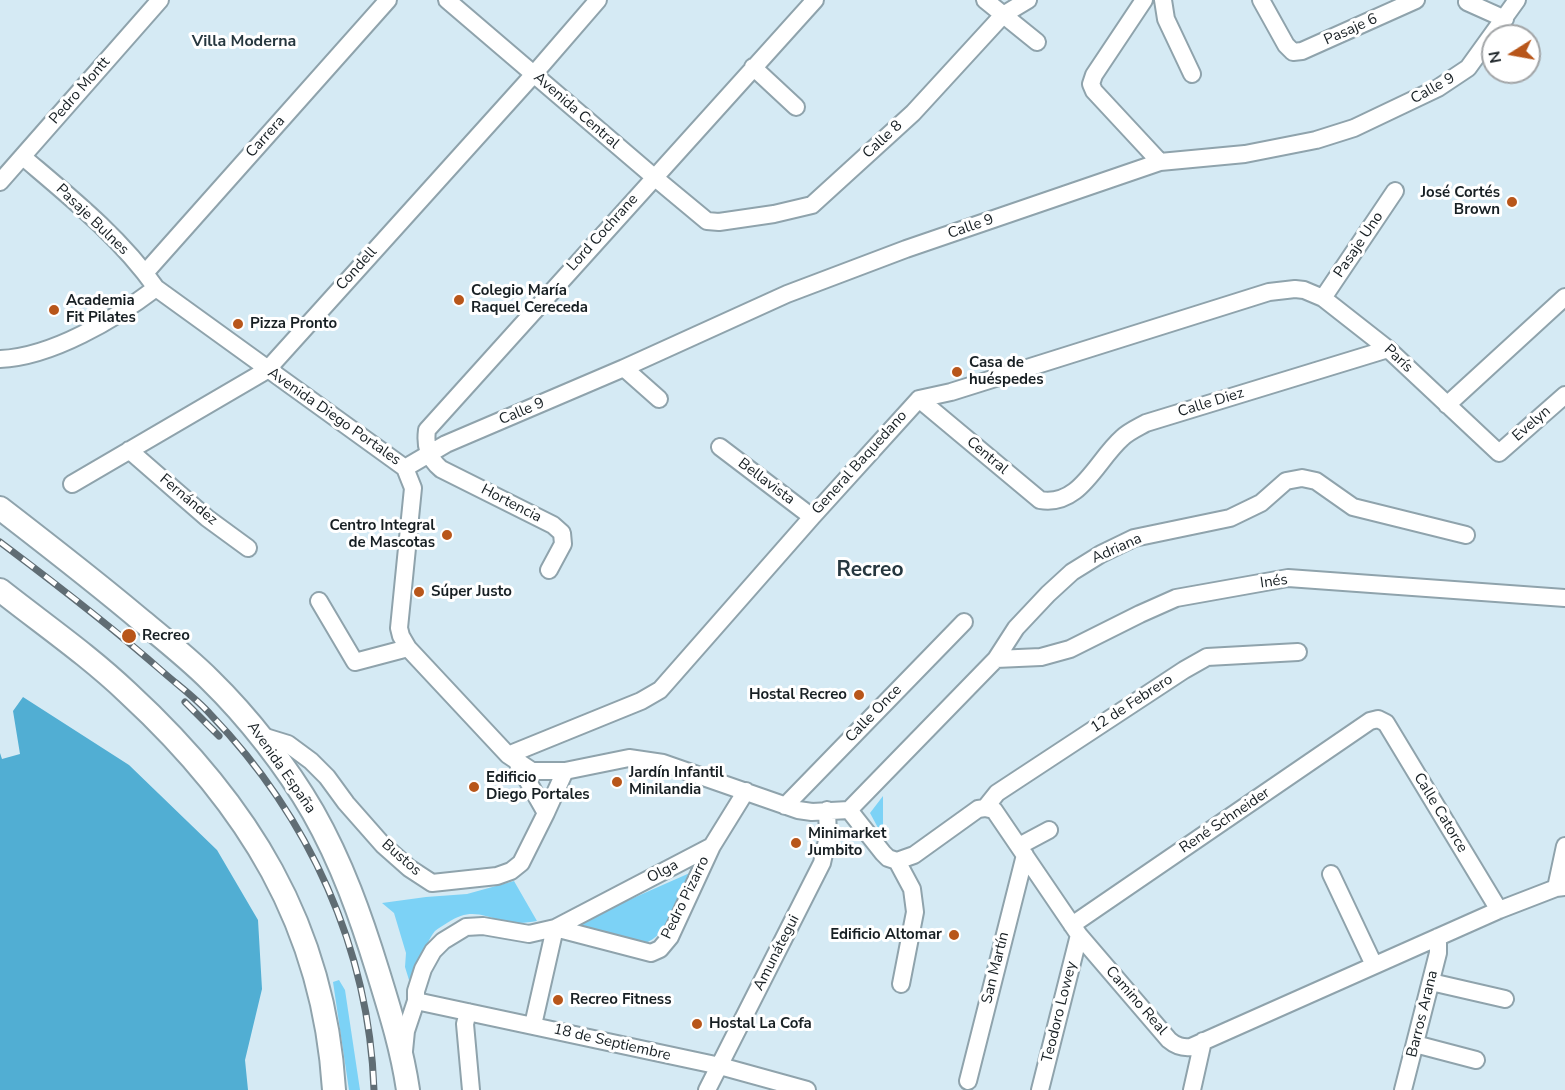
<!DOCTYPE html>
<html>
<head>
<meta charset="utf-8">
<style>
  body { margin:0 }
  #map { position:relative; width:1565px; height:1090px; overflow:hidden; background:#d5eaf4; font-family:"Nunito Sans",sans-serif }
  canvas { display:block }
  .north { position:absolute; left:1481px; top:24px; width:60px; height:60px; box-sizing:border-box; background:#fff; border:2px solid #a2a5a7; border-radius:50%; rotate:259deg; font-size:16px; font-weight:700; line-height:24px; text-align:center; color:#171f23 }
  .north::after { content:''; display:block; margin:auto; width:21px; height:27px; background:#b8561a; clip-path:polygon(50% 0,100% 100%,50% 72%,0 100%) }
</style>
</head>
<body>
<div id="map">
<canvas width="1565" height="1090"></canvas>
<div class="north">N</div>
</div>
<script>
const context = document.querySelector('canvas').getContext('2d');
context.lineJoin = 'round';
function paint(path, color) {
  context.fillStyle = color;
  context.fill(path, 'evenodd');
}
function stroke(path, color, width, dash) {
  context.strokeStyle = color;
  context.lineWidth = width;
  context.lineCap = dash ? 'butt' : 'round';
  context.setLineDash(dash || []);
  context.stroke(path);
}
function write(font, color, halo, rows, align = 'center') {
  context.font = font + ' "Nunito Sans",sans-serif';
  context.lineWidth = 6;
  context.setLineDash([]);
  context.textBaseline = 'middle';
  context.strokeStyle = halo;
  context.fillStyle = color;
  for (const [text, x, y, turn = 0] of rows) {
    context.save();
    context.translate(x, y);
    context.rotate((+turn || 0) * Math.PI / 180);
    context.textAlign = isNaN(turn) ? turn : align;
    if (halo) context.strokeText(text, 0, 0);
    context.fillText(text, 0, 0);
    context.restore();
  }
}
paint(new Path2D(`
  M 883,796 L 883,837 L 870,813 Z
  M 692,872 C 682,891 667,939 644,943 C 634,944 589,932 576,929 L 579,922 Z
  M 514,881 L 537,921 C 526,923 516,924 504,921 C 480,915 470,908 447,923 C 443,926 438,928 435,931 C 423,945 423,968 409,980 L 405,967 L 406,953 L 394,913 L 382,903 L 426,897 L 467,894 Z
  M 339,980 L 345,990 L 360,1090 L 349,1090 L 333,982 Z`), '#7cd2f6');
paint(new Path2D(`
  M 23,697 L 129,765 L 217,850 L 258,920 L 262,989 L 245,1060 L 248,1090 L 0,1090 L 0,753 L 2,759 L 20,754 L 13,711 Z`), '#51aed3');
const minor = new Path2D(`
  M 447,0 L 654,177 L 707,221 L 719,222 L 774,214 L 812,205 L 913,113 L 1003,15 L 1028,0
  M 985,0 L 1037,42
  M 1144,0 L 1094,75 L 1091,84 L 1094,91 L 1160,162
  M 1163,0 L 1166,19 L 1192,74
  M 1261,0 L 1286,45 L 1293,52 L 1302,51 L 1416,0
  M 1467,2 L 1505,19
  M 753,67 L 796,107
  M 23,157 C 70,197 120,237 156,288 L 405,468 L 413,488 L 399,628 L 401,636 L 408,648 L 508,755 L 532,771 L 565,771 L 629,758 L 663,763 L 798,810 L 812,812 L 849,810 L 883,853 L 888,858 L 897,861 L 914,855 L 978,809 L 985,808 L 994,810 L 1079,935 L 1169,1040 C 1176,1046 1182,1048 1191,1047 L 1499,910 L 1556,888 L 1565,887
  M 0,182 L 160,0
  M 145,273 L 388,0
  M 1323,298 L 1395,191
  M 0,359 C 52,357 115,319 156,288
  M 624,368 L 659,399
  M 919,399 L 1040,500 C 1080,507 1096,461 1122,438 C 1128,432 1137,428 1146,423 L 1388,349
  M 1447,405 L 1565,297
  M 720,447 L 812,517
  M 129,450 L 207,518 L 248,548
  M 405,468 L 446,444 L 624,368 L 787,294 L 906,249 L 1160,162 L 1245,154 L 1316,140 L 1354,128 L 1438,88 L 1468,68 L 1517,0
  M 72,484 L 267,370 L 534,74 L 598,0
  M 549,570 L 563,544 L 562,533 L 553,525 L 441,469 C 428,458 425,446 427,430 L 815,0
  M 319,601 L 355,662 L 408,648
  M 996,659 L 1041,657 L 1070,649 L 1140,614 L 1176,598 L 1288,578 L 1565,598
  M 262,736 L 288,744 L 311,761 L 327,777 L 346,803 L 383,845 L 409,868 L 432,883 L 497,876 L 511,871 L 521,863 L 546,813 L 518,764
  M 508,755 L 641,701 L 660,690 L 812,517 L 919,399 L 951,392 L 1269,292 L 1295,289 L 1304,290 L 1323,298 L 1388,349 L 1499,453 L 1565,395
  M 785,806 L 964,622
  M 985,808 L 997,793 L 1184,670 L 1207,657 L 1298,652
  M 849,810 L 996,659 L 1016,628 L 1048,594 L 1072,572 L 1101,554 L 1134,538 L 1230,518 L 1261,503 L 1286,481 L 1302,478 L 1316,481 L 1353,507 L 1466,535
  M 546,813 L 565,771
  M 1019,846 L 1049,830
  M 897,861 L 912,889 L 915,912 L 901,984
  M 1331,874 L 1374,965
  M 1556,888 L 1565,846
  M 1072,925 L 1370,721 L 1378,719 L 1386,723 L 1499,910
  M 1431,982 L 1505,999
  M 416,1001 L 720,1066 L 807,1090
  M 468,1012 L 465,1024 L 471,1090
  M 533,1025 L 555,928 L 651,953 L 660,949 L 670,937 L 712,846
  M 1415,1044 L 1476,1060
  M 404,1051 L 406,1031 L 416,1001 L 416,991 L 423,969 L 433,951 L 443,941 L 466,927 L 483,926 L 529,934 L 555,928 L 712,846 L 746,791
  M 968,1081 L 1025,855
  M 707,1090 L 822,863 L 828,836 L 827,810
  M 1040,1090 L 1079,935
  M 1192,1090 L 1203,1041
  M 1403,1090 L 1438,953 L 1438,937`);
const major = new Path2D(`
  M 0,508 C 48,545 96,582 142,621 C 165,640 189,659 210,680 C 248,717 287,767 313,812 C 342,863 361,917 378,972 C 390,1011 402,1049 408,1090
  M 0,590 C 43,624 88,655 128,693 C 247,803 324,925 334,1090`);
stroke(minor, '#8fa3ac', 20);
stroke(major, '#8fa3ac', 26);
stroke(minor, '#fff', 16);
stroke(major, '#fff', 22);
const rail = new Path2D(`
  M 0,542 C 56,584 111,626 163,672 C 179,686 197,699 211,715 C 309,817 369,948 374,1090
  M 185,702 L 219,736`);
stroke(rail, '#606d74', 7);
stroke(rail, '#fff', 4.5, [14]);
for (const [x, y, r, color] of [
  [1512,202,6,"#b8561a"],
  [459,300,6,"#b8561a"],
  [54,310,6,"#b8561a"],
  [238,324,6,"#b8561a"],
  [957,372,6,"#b8561a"],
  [447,535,6,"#b8561a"],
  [419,592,6,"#b8561a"],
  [129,636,8,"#b8561a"],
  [859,695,6,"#b8561a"],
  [617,782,6,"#b8561a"],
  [474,787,6,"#b8561a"],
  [796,843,6,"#b8561a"],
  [954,935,6,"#b8561a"],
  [558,1000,6,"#b8561a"],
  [697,1024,6,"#b8561a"]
]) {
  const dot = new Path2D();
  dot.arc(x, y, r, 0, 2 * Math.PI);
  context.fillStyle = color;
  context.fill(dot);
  stroke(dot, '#fff', 2);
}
write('15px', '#171f23', '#fff', [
  ["Pasaje 6",1351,30,-24],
  ["Calle 9",1433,89,-29],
  ["Pedro Montt",80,91,-49],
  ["Avenida Central",576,111,41],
  ["Carrera",266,137,-48],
  ["Calle 8",883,140,-43],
  ["Pasaje Bulnes",92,220,44],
  ["Calle 9",971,227,-19],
  ["Lord Cochrane",603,233,-48],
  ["Pasaje Uno",1359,245,-56],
  ["Condell",357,269,-48],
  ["París",1398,359,43],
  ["Calle Diez",1211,403,-17],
  ["Calle 9",522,412,-23],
  ["Avenida Diego Portales",334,417,35],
  ["Evelyn",1532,424,-41],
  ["Central",987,456,40],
  ["General Baquedano",860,463,-48],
  ["Bellavista",766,482,37],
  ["Fernández",188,500,40],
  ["Hortencia",511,504,27],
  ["Adriana",1117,549,-24],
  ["Inés",1274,582,-8],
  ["12 de Febrero",1132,704,-33],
  ["Calle Once",874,714,-46],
  ["Avenida España",281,768,55],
  ["Calle Catorce",1440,813,59],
  ["René Schneider",1225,821,-34],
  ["Bustos",401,858,41],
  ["Olga",663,872,-28],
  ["Pedro Pizarro",686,898,-64],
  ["Amunátegui",777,953,-63],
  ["San Martín",996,968,-76],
  ["Camino Real",1136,1001,49],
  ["Teodoro Lowey",1060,1012,-76],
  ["Barros Arana",1423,1014,-76],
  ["18 de Septiembre",612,1043,13]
]);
write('bold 15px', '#171f23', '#fff', [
  ["José Cortés",1500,193,"right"],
  ["Brown",1500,210,"right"],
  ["Colegio María",471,291],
  ["Raquel Cereceda",471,308],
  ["Academia",66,301],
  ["Fit Pilates",66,318],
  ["Pizza Pronto",250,324],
  ["Casa de",969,363],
  ["huéspedes",969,380],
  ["Centro Integral",435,526,"right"],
  ["de Mascotas",435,543,"right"],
  ["Súper Justo",431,592],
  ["Recreo",142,636],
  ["Hostal Recreo",847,695,"right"],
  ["Jardín Infantil",629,773],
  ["Minilandia",629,790],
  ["Edificio",486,778],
  ["Diego Portales",486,795],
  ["Minimarket",808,834],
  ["Jumbito",808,851],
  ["Edificio Altomar",942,935,"right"],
  ["Recreo Fitness",570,1000],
  ["Hostal La Cofa",709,1024]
], 'left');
write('bold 16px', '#26373f', '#fff', [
  ["Villa Moderna",244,42]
]);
write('bold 21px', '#26373f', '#fff', [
  ["Recreo",870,571]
]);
</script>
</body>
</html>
